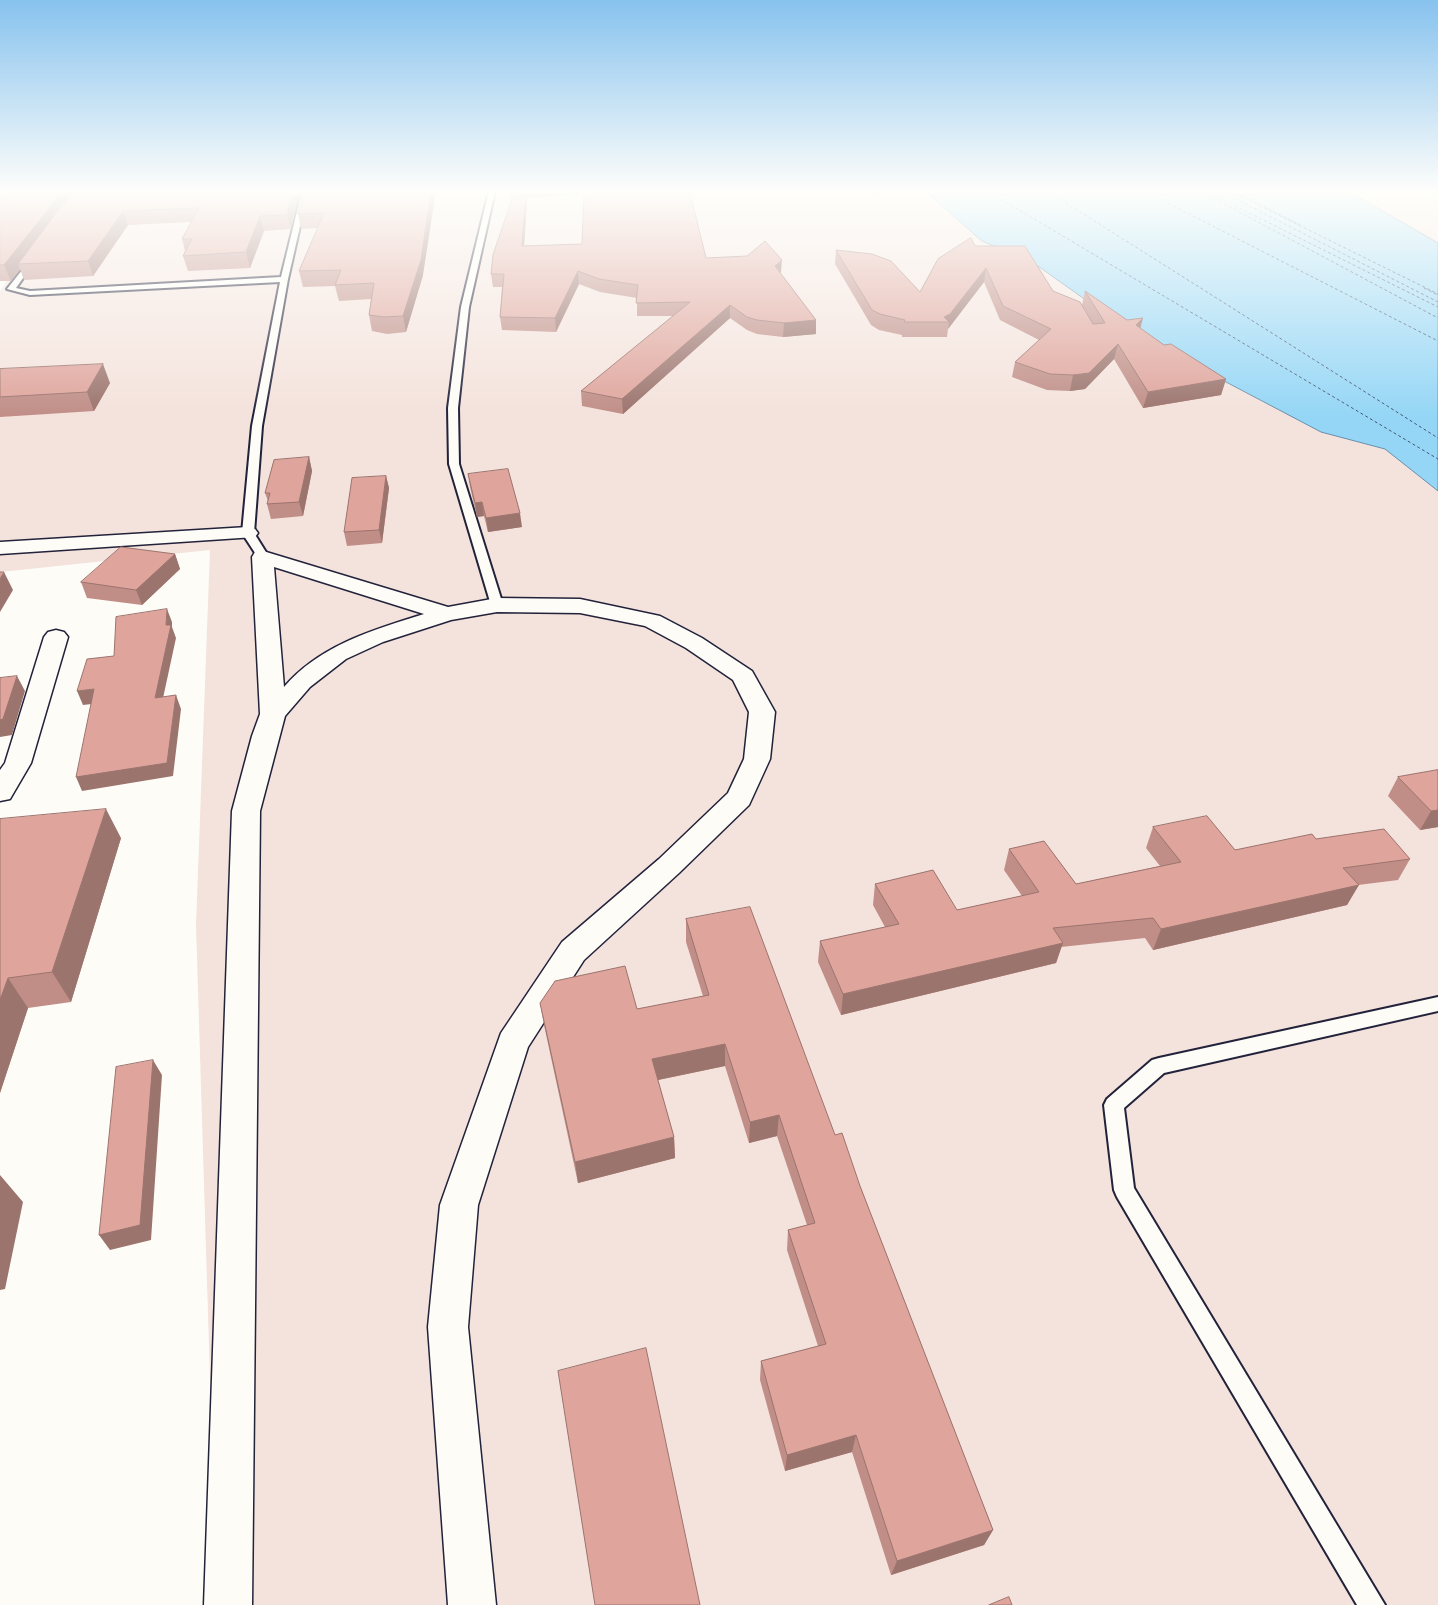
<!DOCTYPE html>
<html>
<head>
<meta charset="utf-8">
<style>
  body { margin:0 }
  canvas { display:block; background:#fdfcf7 }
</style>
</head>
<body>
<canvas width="1438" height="1605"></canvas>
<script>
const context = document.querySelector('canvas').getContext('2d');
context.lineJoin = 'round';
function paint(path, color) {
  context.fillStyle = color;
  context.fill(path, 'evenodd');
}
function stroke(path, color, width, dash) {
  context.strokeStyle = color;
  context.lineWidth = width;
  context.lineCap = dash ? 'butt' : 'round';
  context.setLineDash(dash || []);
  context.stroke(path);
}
paint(new Path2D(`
  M 56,191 L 926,191 L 982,241 L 1035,264 L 1131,332 L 1321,432 L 1385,449 L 1438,491 L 1438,1605 L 217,1605 L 196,925 L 210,550 L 0,572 L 0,291 L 54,209 Z
  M 1348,191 L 1438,191 L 1438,243 Z`), '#f4e2dc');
const water = new Path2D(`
  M 926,191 L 1348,191 L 1438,243 L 1438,491 L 1385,449 L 1321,432 L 1131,332 L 1035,264 L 982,241 Z`);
paint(water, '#95d6f6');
stroke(water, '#678eab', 1);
stroke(new Path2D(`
  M 987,191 L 1438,459
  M 1047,191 L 1438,438
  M 1144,191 L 1438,341
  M 1200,191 L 1438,318
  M 1205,191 L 1438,307
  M 1220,191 L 1438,302
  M 1230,191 L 1438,294
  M 1234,191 L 1300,225
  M 1424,288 L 1438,295`), '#445873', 1, [3, 2.5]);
const lane = new Path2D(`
  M 302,191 L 308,191 L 288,279 L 262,426 L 254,533 L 269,557 L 263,560 L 259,559 L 242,533 L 252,426 L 280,282 L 30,295 L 7,289 L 34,255 L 38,257 L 16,288 L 30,291 L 281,277 Z
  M 489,191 L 495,191 L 469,307 L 458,408 L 459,464 L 503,605 L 497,609 L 491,605 L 449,464 L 448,408 L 461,307 Z
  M 1438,997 L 1438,1011 L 1164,1073 L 1124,1108 L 1134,1188 L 1385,1605 L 1357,1605 L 1117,1197 L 1114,1190 L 1104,1105 L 1107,1099 L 1152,1060 L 1159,1058 Z`);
const street = new Path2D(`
  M 248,527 L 255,529 L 258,533 L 255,537 L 0,554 L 0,542 Z
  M 263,551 L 448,607 L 497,598 L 580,599 L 660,616 L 702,638 L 752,671 L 775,712 L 770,759 L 749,805 L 679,873 L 584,960 L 528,1047 L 478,1205 L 468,1327 L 496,1605 L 448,1605 L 428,1327 L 440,1205 L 501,1033 L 562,942 L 659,859 L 728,793 L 744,759 L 749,712 L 733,680 L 686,648 L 645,626 L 580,613 L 497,612 L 451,620 L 383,642 L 346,659 L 310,687 L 285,716 L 260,811 L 252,1605 L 204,1605 L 232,811 L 252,736 L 260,714 L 252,557 L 255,552 ZM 274,567 L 424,614 C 373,630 320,645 284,687 Z
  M 56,630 L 64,632 L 68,637 L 31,763 L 10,799 L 0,801 L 0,770 L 5,763 L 44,637 L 48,632 Z`);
stroke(lane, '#22223b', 4);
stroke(street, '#22223b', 3);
paint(lane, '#fdfcf7');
paint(street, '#fdfcf7');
paint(new Path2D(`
  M 0,191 L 300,191 L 291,229 L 264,231 L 250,268 L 188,271 L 183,256 L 185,251 L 182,239 L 191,222 L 128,225 L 93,276 L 24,280 L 20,269 L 11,281 L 0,281 Z
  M 304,191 L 423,275 L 406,332 L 387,334 L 372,331 L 369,315 L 371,299 L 339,301 L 335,286 L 303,287 L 299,271 L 318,228 L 301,229 L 298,214 Z
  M 510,191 L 692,193 L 692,200 L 706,258 L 781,272 L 780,273 L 816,334 L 783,337 L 757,334 L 747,330 L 730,318 L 623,414 L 582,406 L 581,391 L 673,316 L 637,316 L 637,298 L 600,292 L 579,284 L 556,332 L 502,330 L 500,317 L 502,287 L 493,287 L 491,274 L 513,199 L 511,199 ZM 584,194 L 582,244 L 524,246 L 527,202 L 526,198 Z
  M 873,191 L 878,191 L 878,197 Z
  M 975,246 L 1053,291 L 1082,305 L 1085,291 L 1164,345 L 1226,379 L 1221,395 L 1143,408 L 1114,359 L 1085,389 L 1070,391 L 1047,390 L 1012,377 L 1015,362 L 1039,340 L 1000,320 L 984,282 L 948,329 L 947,337 L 902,337 L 902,335 L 879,330 L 871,325 L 835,264 L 836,250 L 920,292 Z
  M 0,369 L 110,383 L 94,411 L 0,417 Z
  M 309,457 L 312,471 L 303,516 L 271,519 L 267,504 L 268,501 L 265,493 Z
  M 468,474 L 522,527 L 488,532 L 484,516 L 477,517 L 470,487 Z
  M 386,476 L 389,488 L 382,543 L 347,546 L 344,532 Z
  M 175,554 L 180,569 L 142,605 L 87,598 L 81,582 Z
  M 1438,770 L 1438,827 L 1420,830 L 1388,796 L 1398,777 Z
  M 0,819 L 121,838 L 71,1002 L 28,1008 L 0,1093 Z
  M 1153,827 L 1235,850 L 1316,839 L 1410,859 L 1398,880 L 1358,885 L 1347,905 L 1153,950 L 1145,938 L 1061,947 L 1056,963 L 841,1015 L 818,962 L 820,941 L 885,927 L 873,905 L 875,884 L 957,910 L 1022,896 L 1004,870 L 1009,849 L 1076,884 L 1160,866 L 1146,848 Z
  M 686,919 L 835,1135 L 860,1186 L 993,1530 L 984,1545 L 891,1575 L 852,1452 L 785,1471 L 760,1380 L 761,1361 L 818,1346 L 787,1250 L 788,1230 L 807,1225 L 777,1136 L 749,1143 L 725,1066 L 658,1080 L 674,1137 L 675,1158 L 578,1183 L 544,1025 L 540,1003 L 637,1009 L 703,996 L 686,942 Z`), '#c08e87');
paint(new Path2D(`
  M 65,191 L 83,191 L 18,264 L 20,269 L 11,281 L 4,265 L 55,201 Z
  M 293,191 L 300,191 L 291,229 L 287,215 Z
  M 431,191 L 436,191 L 423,275 L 406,332 L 403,316 Z
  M 510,191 L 585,191 L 585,194 L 526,198 L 527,202 L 523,258 L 522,246 L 525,198 L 511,199 Z
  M 123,211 L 128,225 L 93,276 L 88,261 Z
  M 260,216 L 264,231 L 250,268 L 246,252 Z
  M 782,260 L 781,272 L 774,279 L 775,266 Z
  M 986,268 L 984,282 L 948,329 L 949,322 L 944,317 Z
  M 578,271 L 579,284 L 556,332 L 555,318 Z
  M 730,305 L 730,318 L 623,414 L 622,399 Z
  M 1143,318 L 1139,333 L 1136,325 Z
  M 816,320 L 816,334 L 783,337 L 784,323 Z
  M 1118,344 L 1114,359 L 1085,389 L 1070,391 L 1073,375 Z
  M 103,364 L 110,383 L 94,411 L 87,392 Z
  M 1226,379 L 1221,395 L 1143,408 L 1148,392 Z
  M 309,457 L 312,471 L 303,516 L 299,502 Z
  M 386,476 L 389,488 L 382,543 L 379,530 Z
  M 482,502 L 484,516 L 477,517 L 475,503 Z
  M 520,513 L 522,527 L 488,532 L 486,518 Z
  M 175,554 L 180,569 L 142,605 L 136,590 Z
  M 4,572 L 13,590 L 0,612 L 0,579 Z
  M 167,609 L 172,622 L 172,627 L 176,638 L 160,712 L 155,698 L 166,625 Z
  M 17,676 L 25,691 L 12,735 L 0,737 L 0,720 Z
  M 94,689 L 100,703 L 83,705 L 77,691 Z
  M 176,695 L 181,709 L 173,776 L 82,791 L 76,777 Z
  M 106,809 L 121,838 L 71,1002 L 52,972 Z
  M 1438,810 L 1438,827 L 1420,830 L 1431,811 Z
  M 1359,885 L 1347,905 L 1153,950 L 1161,929 Z
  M 1063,943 L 1056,963 L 841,1015 L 843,994 Z
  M 8,978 L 28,1008 L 0,1093 L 0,1000 Z
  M 725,1044 L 725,1066 L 653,1081 L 652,1059 Z
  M 153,1060 L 162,1075 L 151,1240 L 110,1250 L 99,1235 Z
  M 779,1115 L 777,1136 L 749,1143 L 750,1122 Z
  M 674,1137 L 675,1158 L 578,1183 L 575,1162 Z
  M 0,1175 L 23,1202 L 5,1289 L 0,1290 Z
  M 856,1435 L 852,1452 L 785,1471 L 787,1455 Z
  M 993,1530 L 984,1545 L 891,1575 L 897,1561 Z`), '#9c746e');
const building = new Path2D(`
  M 0,191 L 65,191 L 55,201 L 4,265 L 0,265 Z
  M 76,191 L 293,191 L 287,215 L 260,216 L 246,252 L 183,256 L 192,239 L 182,239 L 199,208 L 123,211 L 88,261 L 18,264 L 62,205 Z
  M 304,191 L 431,191 L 421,260 L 403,316 L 384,317 L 369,315 L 374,283 L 335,285 L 341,270 L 299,271 L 324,213 L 298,214 Z
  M 515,191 L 526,191 L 522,246 L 582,244 L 584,191 L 691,191 L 692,193 L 690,193 L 706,258 L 747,256 L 765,241 L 782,260 L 775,266 L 816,320 L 784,323 L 757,320 L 747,317 L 730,305 L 622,399 L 581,391 L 690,302 L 636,303 L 638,285 L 599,279 L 578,271 L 555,318 L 500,317 L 504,274 L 491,274 L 493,255 Z
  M 971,238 L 975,246 L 1025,246 L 1053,291 L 1080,302 L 1093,324 L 1105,323 L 1085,291 L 1127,320 L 1143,318 L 1136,325 L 1164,345 L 1171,344 L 1226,379 L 1148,392 L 1118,344 L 1089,373 L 1073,375 L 1050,374 L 1015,362 L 1051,329 L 1003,306 L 986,268 L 950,314 L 944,317 L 949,322 L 904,322 L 905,320 L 880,314 L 872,310 L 836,250 L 872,254 L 891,261 L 920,292 L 938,259 Z
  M 103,364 L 87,392 L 0,397 L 0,369 Z
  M 309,457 L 299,502 L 267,504 L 270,493 L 265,493 L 274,460 Z
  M 508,469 L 520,513 L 486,518 L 482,502 L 475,503 L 468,474 Z
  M 386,476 L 379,530 L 344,532 L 352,478 Z
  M 121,547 L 175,554 L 136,590 L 81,582 Z
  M 0,572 L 4,572 L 0,579 Z
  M 167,609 L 166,625 L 171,625 L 155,698 L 176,695 L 167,763 L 76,777 L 94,689 L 77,691 L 87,659 L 114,656 L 116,617 Z
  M 17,676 L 3,719 L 0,720 L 0,678 Z
  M 1438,770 L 1438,810 L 1431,811 L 1398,777 Z
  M 106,809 L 52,972 L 8,978 L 0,1000 L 0,819 Z
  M 1207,816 L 1235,850 L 1312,834 L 1316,839 L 1384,829 L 1410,859 L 1343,868 L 1359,885 L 1161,929 L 1153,918 L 1053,928 L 1063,943 L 843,994 L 820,941 L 899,924 L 875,884 L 933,870 L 957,910 L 1039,892 L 1009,849 L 1044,841 L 1076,884 L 1181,862 L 1153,827 Z
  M 750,907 L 835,1135 L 842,1133 L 860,1186 L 993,1530 L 897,1561 L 856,1435 L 787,1455 L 761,1361 L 826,1344 L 788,1230 L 815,1223 L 779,1115 L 750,1122 L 725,1044 L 652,1059 L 674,1137 L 575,1162 L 540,1003 L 555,981 L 625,966 L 637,1009 L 709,995 L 686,919 Z
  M 153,1060 L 140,1225 L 99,1235 L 116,1067 Z
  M 646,1348 L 700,1605 L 595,1605 L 558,1371 Z
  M 1009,1597 L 1012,1605 L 989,1605 Z`);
paint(building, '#dfa59d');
stroke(building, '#9c746e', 1);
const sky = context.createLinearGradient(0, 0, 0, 416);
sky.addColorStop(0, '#87c2ee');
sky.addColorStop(0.46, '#fefefb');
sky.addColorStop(1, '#fefefb00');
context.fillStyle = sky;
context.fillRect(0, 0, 1438, 416);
</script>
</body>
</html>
